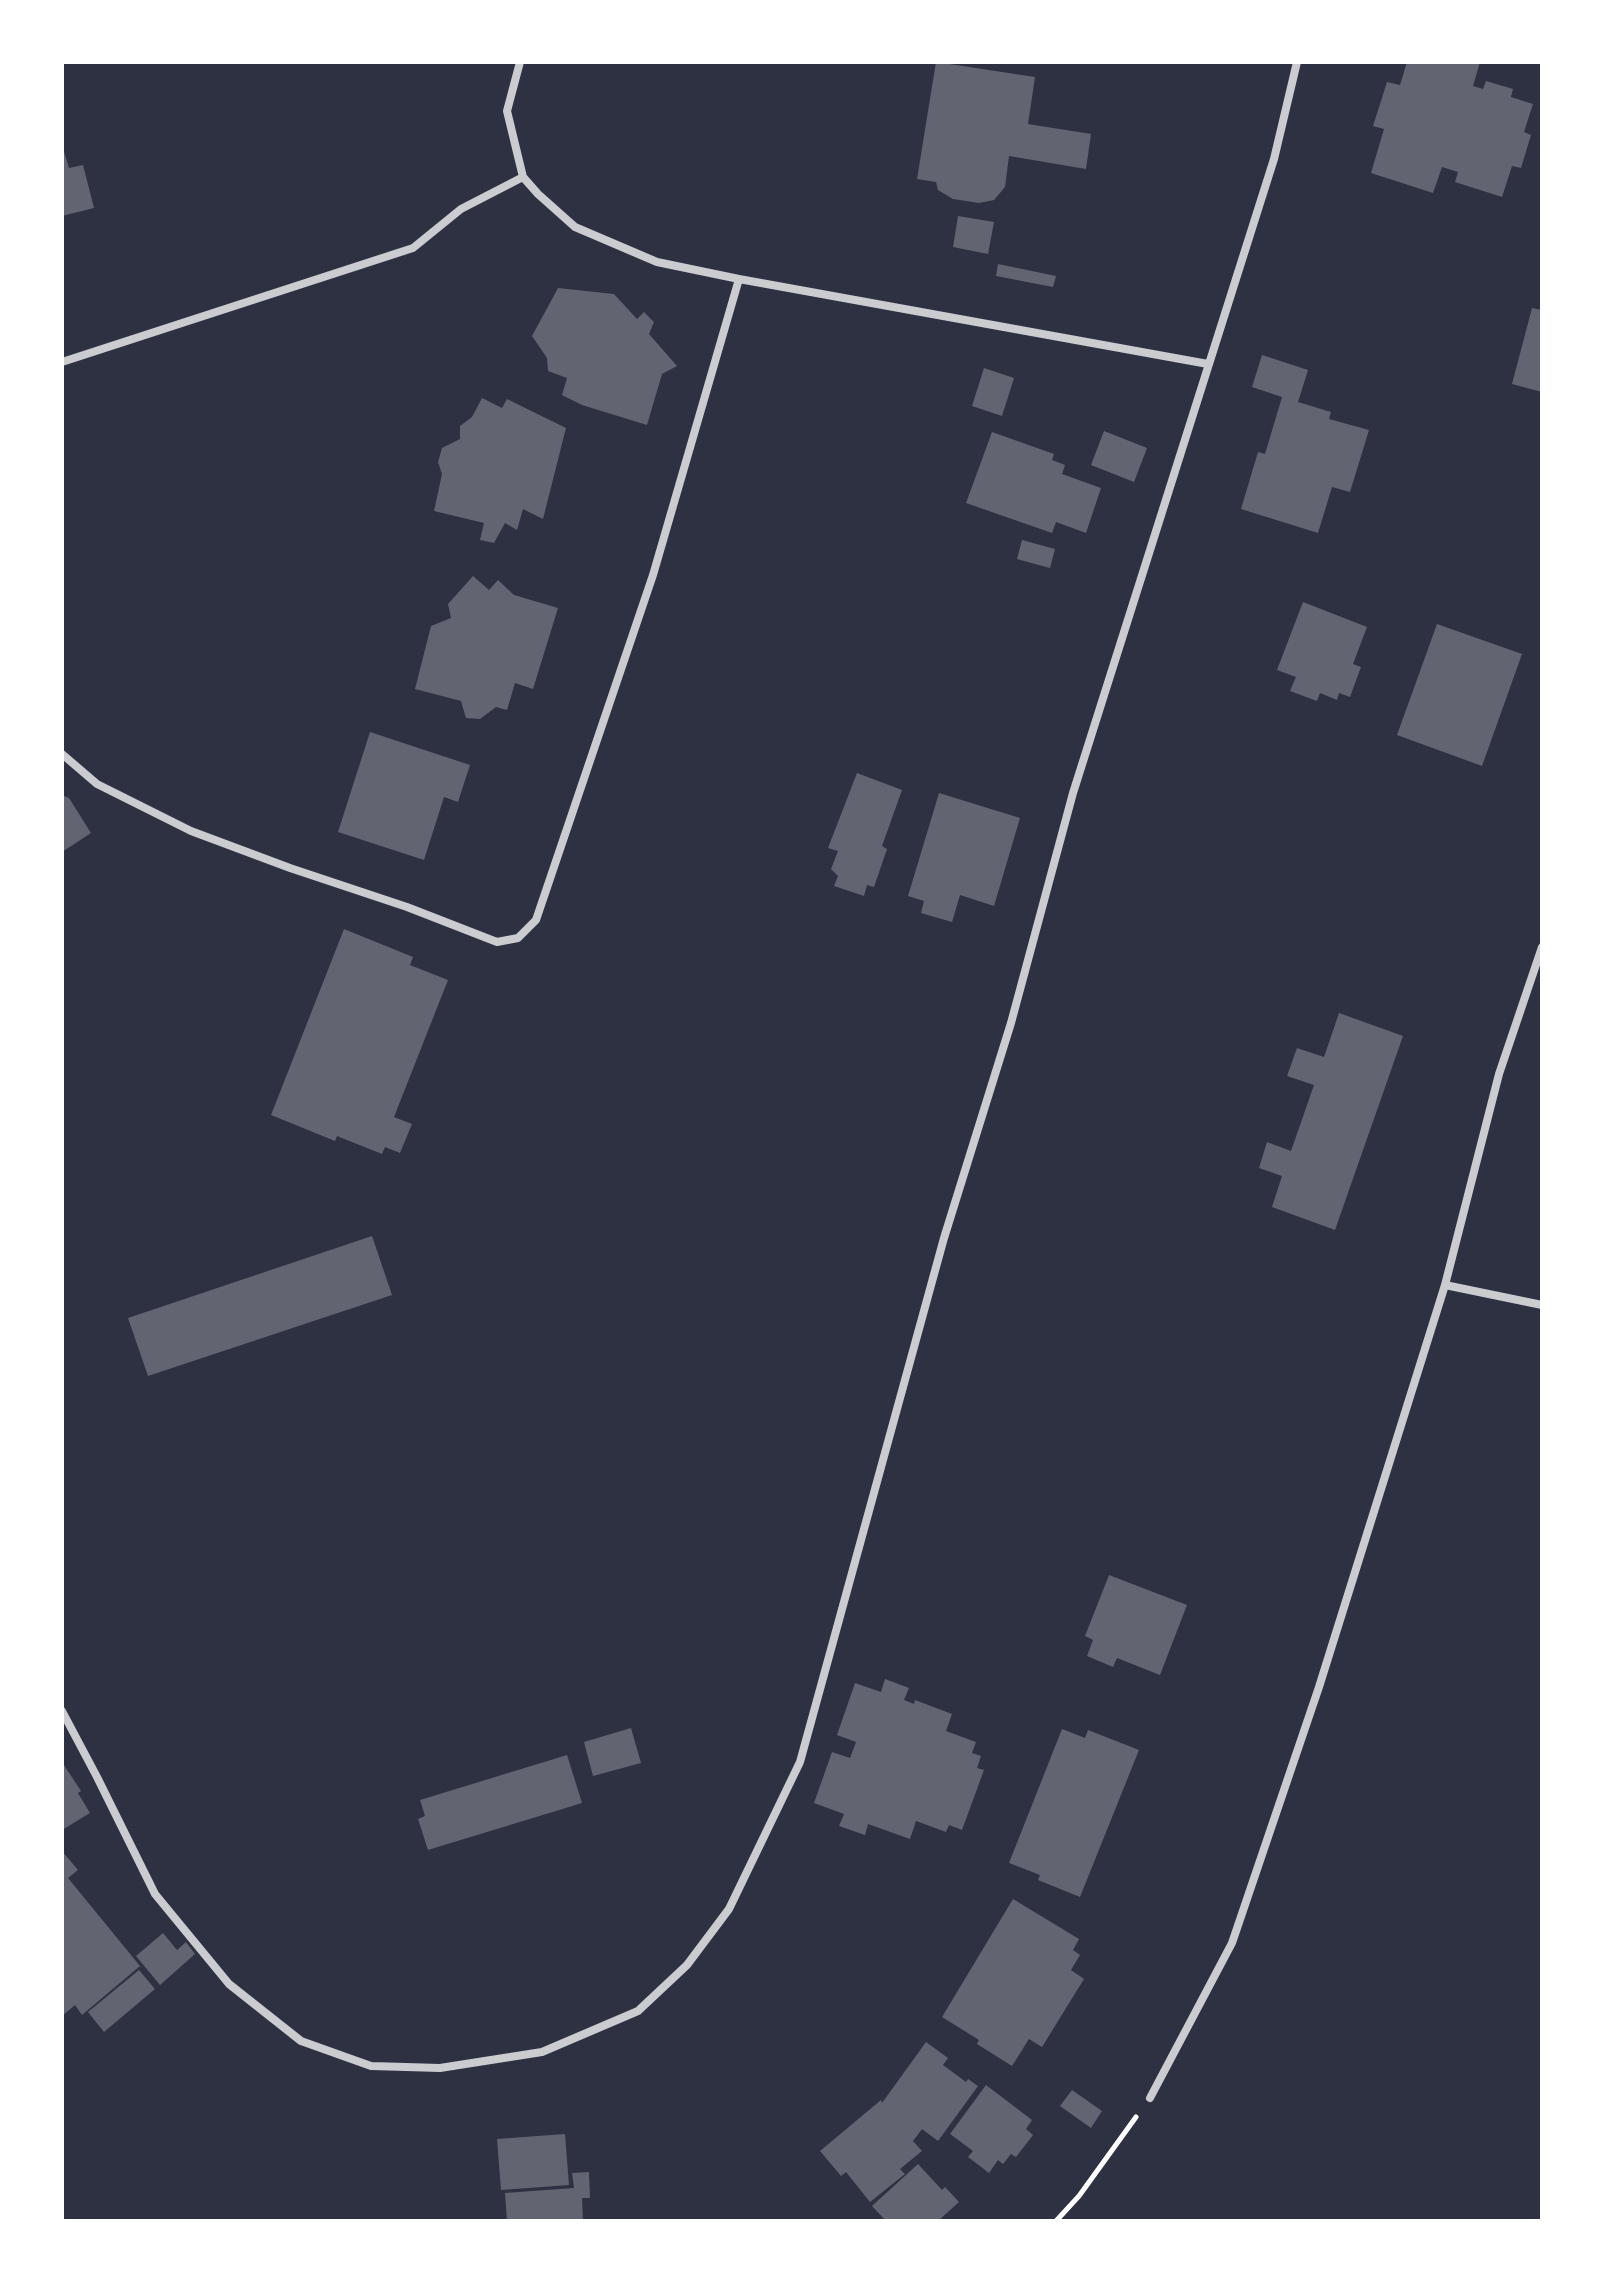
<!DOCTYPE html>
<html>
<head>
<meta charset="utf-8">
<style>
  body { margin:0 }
  #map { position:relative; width:1604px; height:2283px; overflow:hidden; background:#2d3142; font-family:"Source Serif 4",serif }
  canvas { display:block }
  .frame { position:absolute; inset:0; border:64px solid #fff; pointer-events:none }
</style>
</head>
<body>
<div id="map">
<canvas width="1604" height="2283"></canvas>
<div class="frame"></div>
</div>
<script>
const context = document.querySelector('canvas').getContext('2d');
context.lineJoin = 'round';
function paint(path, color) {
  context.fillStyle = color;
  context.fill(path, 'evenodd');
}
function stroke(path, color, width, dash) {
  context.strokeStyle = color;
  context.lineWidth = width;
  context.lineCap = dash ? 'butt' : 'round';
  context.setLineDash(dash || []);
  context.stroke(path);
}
paint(new Path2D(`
  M 936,62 L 1035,77 L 1028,124 L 1091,134 L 1086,169 L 1009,156 L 1005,187 L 994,200 L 979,203 L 953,199 L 938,190 L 936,182 L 917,179 Z
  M 1407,62 L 1480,62 L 1473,86 L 1483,89 L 1486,81 L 1513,89 L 1511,97 L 1533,104 L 1524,132 L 1531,135 L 1521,168 L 1512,166 L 1502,197 L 1455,182 L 1458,172 L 1442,167 L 1433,193 L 1371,173 L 1384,129 L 1373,126 L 1387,82 L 1400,85 Z
  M 62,145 L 69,168 L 83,165 L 94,208 L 62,216 Z
  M 958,216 L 994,222 L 988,254 L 953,247 Z
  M 998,264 L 1056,276 L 1053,287 L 996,276 Z
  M 558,288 L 614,294 L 637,319 L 644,312 L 654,322 L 649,334 L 677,366 L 662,374 L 647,425 L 582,405 L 562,395 L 567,378 L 548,371 L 547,358 L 532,336 Z
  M 1532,308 L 1542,310 L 1542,392 L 1512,384 Z
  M 1262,355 L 1308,370 L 1298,402 L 1331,412 L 1329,419 L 1369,430 L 1350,492 L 1332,487 L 1318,533 L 1241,509 L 1258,452 L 1265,454 L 1282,397 L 1252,387 Z
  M 984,368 L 1014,378 L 1002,416 L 972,406 Z
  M 482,398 L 502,408 L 507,399 L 566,428 L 543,519 L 523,509 L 517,530 L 505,523 L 494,543 L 480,540 L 484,523 L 434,511 L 442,474 L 438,462 L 442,448 L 460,439 L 460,426 L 472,417 Z
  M 1104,431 L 1147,448 L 1134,482 L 1091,465 Z
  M 992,432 L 1054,454 L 1052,460 L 1065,465 L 1062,474 L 1101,488 L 1086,533 L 1056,522 L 1052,533 L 966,503 Z
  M 1022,540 L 1055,549 L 1050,568 L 1017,559 Z
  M 473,576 L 489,590 L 498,580 L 514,595 L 558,608 L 533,689 L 515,683 L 507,710 L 496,707 L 480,719 L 466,718 L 461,701 L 415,689 L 431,626 L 451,618 L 448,604 Z
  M 1303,602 L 1367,627 L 1353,664 L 1361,667 L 1350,697 L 1339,693 L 1337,700 L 1320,693 L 1317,701 L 1290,691 L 1296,677 L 1277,670 Z
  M 1437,624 L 1522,654 L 1482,766 L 1397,735 Z
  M 370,732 L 470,765 L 458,802 L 444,797 L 424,860 L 338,832 Z
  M 857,773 L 902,790 L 882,846 L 887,849 L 874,887 L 867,885 L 864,896 L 834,886 L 838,876 L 831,869 L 838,851 L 828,848 Z
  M 939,793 L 1020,818 L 994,906 L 960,895 L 952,922 L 921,913 L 924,901 L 908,896 Z
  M 62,795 L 69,798 L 91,833 L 62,852 Z
  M 344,929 L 413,957 L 410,965 L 448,980 L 394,1117 L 412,1124 L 400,1153 L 385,1147 L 382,1154 L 337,1136 L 335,1141 L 271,1115 Z
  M 1339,1013 L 1403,1036 L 1335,1230 L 1272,1207 L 1282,1176 L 1259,1168 L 1267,1142 L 1291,1151 L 1314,1085 L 1287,1076 L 1297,1048 L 1324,1057 Z
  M 372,1236 L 392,1295 L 148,1376 L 128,1318 Z
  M 1109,1575 L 1187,1605 L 1160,1675 L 1117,1658 L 1113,1667 L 1087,1656 L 1093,1640 L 1085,1636 Z
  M 885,1679 L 909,1688 L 904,1700 L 914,1704 L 915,1700 L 952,1714 L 946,1731 L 976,1742 L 972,1753 L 981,1756 L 977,1768 L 984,1770 L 962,1830 L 949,1825 L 946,1832 L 916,1821 L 910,1839 L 868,1824 L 865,1835 L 839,1826 L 844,1814 L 814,1803 L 832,1752 L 850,1758 L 856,1742 L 837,1735 L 855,1683 L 881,1692 Z
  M 631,1728 L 641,1763 L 593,1776 L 584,1742 Z
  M 1062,1729 L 1085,1738 L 1088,1730 L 1139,1750 L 1080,1897 L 1038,1880 L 1040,1875 L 1009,1863 Z
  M 567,1755 L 582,1803 L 428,1850 L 418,1819 L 425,1816 L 420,1800 Z
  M 62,1762 L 81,1791 L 78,1793 L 90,1813 L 62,1830 Z
  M 62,1851 L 78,1870 L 68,1878 L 140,1966 L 82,2015 L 75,2005 L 62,2016 Z
  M 1013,1899 L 1079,1939 L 1073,1950 L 1080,1955 L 1071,1970 L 1084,1979 L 1042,2047 L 1029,2039 L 1012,2066 L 977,2044 L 979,2040 L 942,2017 Z
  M 163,1933 L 177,1950 L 186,1942 L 195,1954 L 160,1985 L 136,1956 Z
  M 139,1970 L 155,1989 L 104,2032 L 88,2012 Z
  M 926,2042 L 948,2058 L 943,2065 L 966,2082 L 968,2079 L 978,2086 L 938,2141 L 922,2129 L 913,2141 L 922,2151 L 900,2169 L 905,2174 L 870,2202 L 846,2172 L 841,2176 L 820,2151 L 881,2100 L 882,2103 Z
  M 986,2085 L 1032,2120 L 1026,2129 L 1033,2135 L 1016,2157 L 1011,2154 L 1003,2164 L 998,2160 L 989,2173 L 968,2157 L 973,2151 L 950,2134 Z
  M 1072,2090 L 1102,2111 L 1091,2128 L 1060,2106 Z
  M 565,2134 L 569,2185 L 501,2190 L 497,2139 Z
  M 918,2164 L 942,2190 L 945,2187 L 959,2202 L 938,2221 L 886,2221 L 872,2206 Z
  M 589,2172 L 590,2198 L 582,2198 L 583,2221 L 507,2221 L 505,2193 L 574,2188 L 572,2173 Z`), '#626471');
stroke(new Path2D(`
  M 1056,2221 L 1079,2196 L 1136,2117`), '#fff', 5);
stroke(new Path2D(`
  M 520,62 L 507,111 L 523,177 L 538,194 L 575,227 L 657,262 L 739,279 L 1208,364
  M 62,362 L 413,248 L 461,209 L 523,177
  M 62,754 L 97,784 L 191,831 L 290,868 L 407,907 L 497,942 L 518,938 L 536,920 L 653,575 L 739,279
  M 1445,1285 L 1542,1305
  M 62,1711 L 97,1777 L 155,1894 L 229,1984 L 301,2041 L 371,2066 L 440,2068 L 542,2052 L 638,2011 L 687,1965 L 729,1909 L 800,1762 L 944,1238 L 1011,1023 L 1073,793 L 1274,159 L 1297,62
  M 1150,2098 L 1232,1943 L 1319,1687 L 1445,1285 L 1499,1074 L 1542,947`), '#caccd0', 8);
</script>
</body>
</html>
